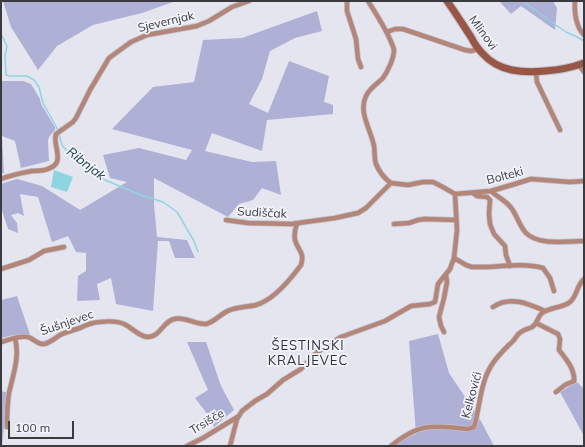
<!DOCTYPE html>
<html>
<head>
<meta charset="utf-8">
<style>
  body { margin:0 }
  #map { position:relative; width:585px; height:447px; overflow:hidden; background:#e5e5f0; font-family:Mulish,sans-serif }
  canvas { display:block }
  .frame { position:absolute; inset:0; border:2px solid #3b3b3f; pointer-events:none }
  .scale { position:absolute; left:8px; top:421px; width:66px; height:18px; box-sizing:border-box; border:2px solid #3b3b3f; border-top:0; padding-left:5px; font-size:12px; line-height:14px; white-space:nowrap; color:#3b3b3f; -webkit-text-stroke:3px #f2f3fd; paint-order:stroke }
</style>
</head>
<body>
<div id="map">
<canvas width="585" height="447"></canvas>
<div class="frame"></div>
<div class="scale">100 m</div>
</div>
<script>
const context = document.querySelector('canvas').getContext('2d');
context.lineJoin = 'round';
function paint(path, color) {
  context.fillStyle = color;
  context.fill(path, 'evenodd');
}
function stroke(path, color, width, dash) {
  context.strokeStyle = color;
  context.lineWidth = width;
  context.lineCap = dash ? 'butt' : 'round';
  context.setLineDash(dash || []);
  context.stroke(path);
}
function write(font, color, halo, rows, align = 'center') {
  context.font = font + ' Mulish,sans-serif';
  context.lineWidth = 3.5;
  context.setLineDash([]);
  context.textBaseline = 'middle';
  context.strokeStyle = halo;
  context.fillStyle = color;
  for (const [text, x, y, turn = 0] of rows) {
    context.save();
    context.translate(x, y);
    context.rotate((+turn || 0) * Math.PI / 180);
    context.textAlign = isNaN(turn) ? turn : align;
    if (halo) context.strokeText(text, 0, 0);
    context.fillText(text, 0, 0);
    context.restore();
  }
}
paint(new Path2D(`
  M 3,1 L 176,1 L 142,13 L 93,25 L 57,46 L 38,70 L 11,27 Z
  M 499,1 L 553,1 L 557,8 L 555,30 L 521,6 L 511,14 Z
  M 317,11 L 322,31 L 295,38 L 270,51 L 262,79 L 249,104 L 268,113 L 289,61 L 329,76 L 324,102 L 333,105 L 333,114 L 267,120 L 262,151 L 212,133 L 205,151 L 252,162 L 276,161 L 281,195 L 262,188 L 253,200 L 239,204 L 228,217 L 154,178 L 154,204 L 157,237 L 187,240 L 195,258 L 175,258 L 169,241 L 158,241 L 153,311 L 116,304 L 111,278 L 97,284 L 100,300 L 77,301 L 78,276 L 86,271 L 86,253 L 76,252 L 68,236 L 52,242 L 38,197 L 20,194 L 24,216 L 18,213 L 11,215 L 17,223 L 18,233 L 8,229 L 1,207 L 1,184 L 17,179 L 42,186 L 80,210 L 127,182 L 110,178 L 103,155 L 139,148 L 186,160 L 192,150 L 112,129 L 153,87 L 194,82 L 203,40 L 242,38 Z
  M 1,81 L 23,81 L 31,84 L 40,99 L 41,104 L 55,127 L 55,130 L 49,137 L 48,141 L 49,161 L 21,168 L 15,141 L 2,136 L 4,173 L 1,174 Z
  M 17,296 L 25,320 L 30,334 L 14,335 L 1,338 L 1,300 Z
  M 438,334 L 449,373 L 481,421 L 494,446 L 393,446 L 403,439 L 416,434 L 409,341 Z
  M 187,342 L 206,342 L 221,386 L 234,410 L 214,427 L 208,415 L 195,398 L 208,390 Z
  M 577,382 L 584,389 L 584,436 L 560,392 Z
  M 1,391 L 8,393 L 5,418 L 2,446 L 1,446 Z`), '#afb0d6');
paint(new Path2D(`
  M 54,170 L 73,177 L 67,192 L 51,187 Z`), '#8ed5e2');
stroke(new Path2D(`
  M 522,1 L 566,32 L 577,37 L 584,41
  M 1,34 L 7,46 L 5,56 L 6,75 L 10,76 L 27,76 L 34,80 L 39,87 L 43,103 L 58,130
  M 59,134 L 62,145 L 73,158 L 105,180 L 141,195 L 163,202 L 177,212 L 194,241 L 198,252`), '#8ed5e2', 1.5);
const minor = new Path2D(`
  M 347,1 L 347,11 L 356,39 L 358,59 L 361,67
  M 575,1 C 574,12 576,27 584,35
  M 387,32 L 395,29 L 403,29 L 465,50 L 471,51 L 478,49
  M 579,65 L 584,72
  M 536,72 L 537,82 L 560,130
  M 1,179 C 11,175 21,173 32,171 C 38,171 45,171 50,168 C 53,167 56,164 57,162 C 60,152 53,143 56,134 L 73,122 L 76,118 L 90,90 L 109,58 L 131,42 L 147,35 L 197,26 L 209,21 L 232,7 L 249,1
  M 491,191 C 497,197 507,201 512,209 C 517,216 520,227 526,233 C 539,246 568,241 584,241
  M 473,193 L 477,196 L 487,197 L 490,200 L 489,214 L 490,224 L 494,234 L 505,246 L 506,255 L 510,266
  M 455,194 L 491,191 L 515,184 L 531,179 L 570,182 L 584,181
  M 226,220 L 248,223 L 291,224 L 335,218 L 358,213 L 366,208 L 391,183
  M 394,224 L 409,223 L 418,220 L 425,219 L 456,220
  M 454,258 L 466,265 L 472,267 C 496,268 520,262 543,268 L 550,278 L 554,291
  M 1,269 L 29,260 L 44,251 L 64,247
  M 493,307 C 510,295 529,304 545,311
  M 536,323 L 558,334 L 560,339 L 559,350 C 566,359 575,369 574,381 L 565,385 L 556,392
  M 444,332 L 441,326 L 439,317 L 444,298 L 447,282 L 446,275
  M 1,342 C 9,340 19,335 28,337 C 33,338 38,345 44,344 C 50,343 55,338 60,335 C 66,332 73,330 80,328 C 86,325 93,322 100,322 C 108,321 119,321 126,325 C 133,329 139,336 147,337 C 161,337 162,322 174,319 C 185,316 195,325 206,324 C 215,322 221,313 230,310 C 238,307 248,307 256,305 C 274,300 290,280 301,265 C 305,252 298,251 295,240 C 294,235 295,229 297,224
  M 7,427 C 7,416 7,405 9,393 C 13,375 20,357 15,338
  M 187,446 L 203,438 L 239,416
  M 230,446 L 237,419 L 242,411 L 255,401 L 267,394 L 283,380 L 301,369 L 316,353 L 341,337 L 385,321 L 411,306 L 430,304 L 435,302 L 438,284 L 450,269 L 454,258 L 457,230 L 455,194 L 441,186 L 433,182 L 423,182 L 408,185 L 391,183 C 385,179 379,171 376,164 C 374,158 375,152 374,146 C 371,130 358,112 366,96 C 370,88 377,84 383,78 C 388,71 394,58 394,50 C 393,45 390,40 388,35 C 382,23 375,12 368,1
  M 391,446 C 402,437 416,428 430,427 C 443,426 456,428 468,429 L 474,427 C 480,407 480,384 491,366 C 497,356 505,349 513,341 C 516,338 517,334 521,332 C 524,329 529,329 532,327 C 538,324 537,317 542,313 C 550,307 563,308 570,302 C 578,295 576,286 584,279`);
const secondary = new Path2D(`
  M 447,1 C 455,12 463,25 471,37 C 474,43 478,49 483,54 C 499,72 523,73 545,71 C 559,70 571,68 584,63`);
stroke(minor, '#c3c3cd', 6);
stroke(secondary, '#c3c3cd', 9);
stroke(minor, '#b4867a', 4.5);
stroke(secondary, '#985746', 7);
write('12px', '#3b3b3f', '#f2f3fd', [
  ["Sjevernjak",166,22,-13],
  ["Mlinovi",483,33,54],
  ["Bolteki",505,176,-15],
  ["Sudiščak",262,213,3],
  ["Šušnjevec",67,323,-19],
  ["Kelkovići",472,395,-75],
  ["Trsišče",207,422,-31]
]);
write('italic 13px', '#1a3d43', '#f2f3fd', [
  ["Ribnjak",86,164,38]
]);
context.letterSpacing = '1px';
write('13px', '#32323a', '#f2f3fd', [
  ["ŠESTINSKI",308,346],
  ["KRALJEVEC",308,361]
]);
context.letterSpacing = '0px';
</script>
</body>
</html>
